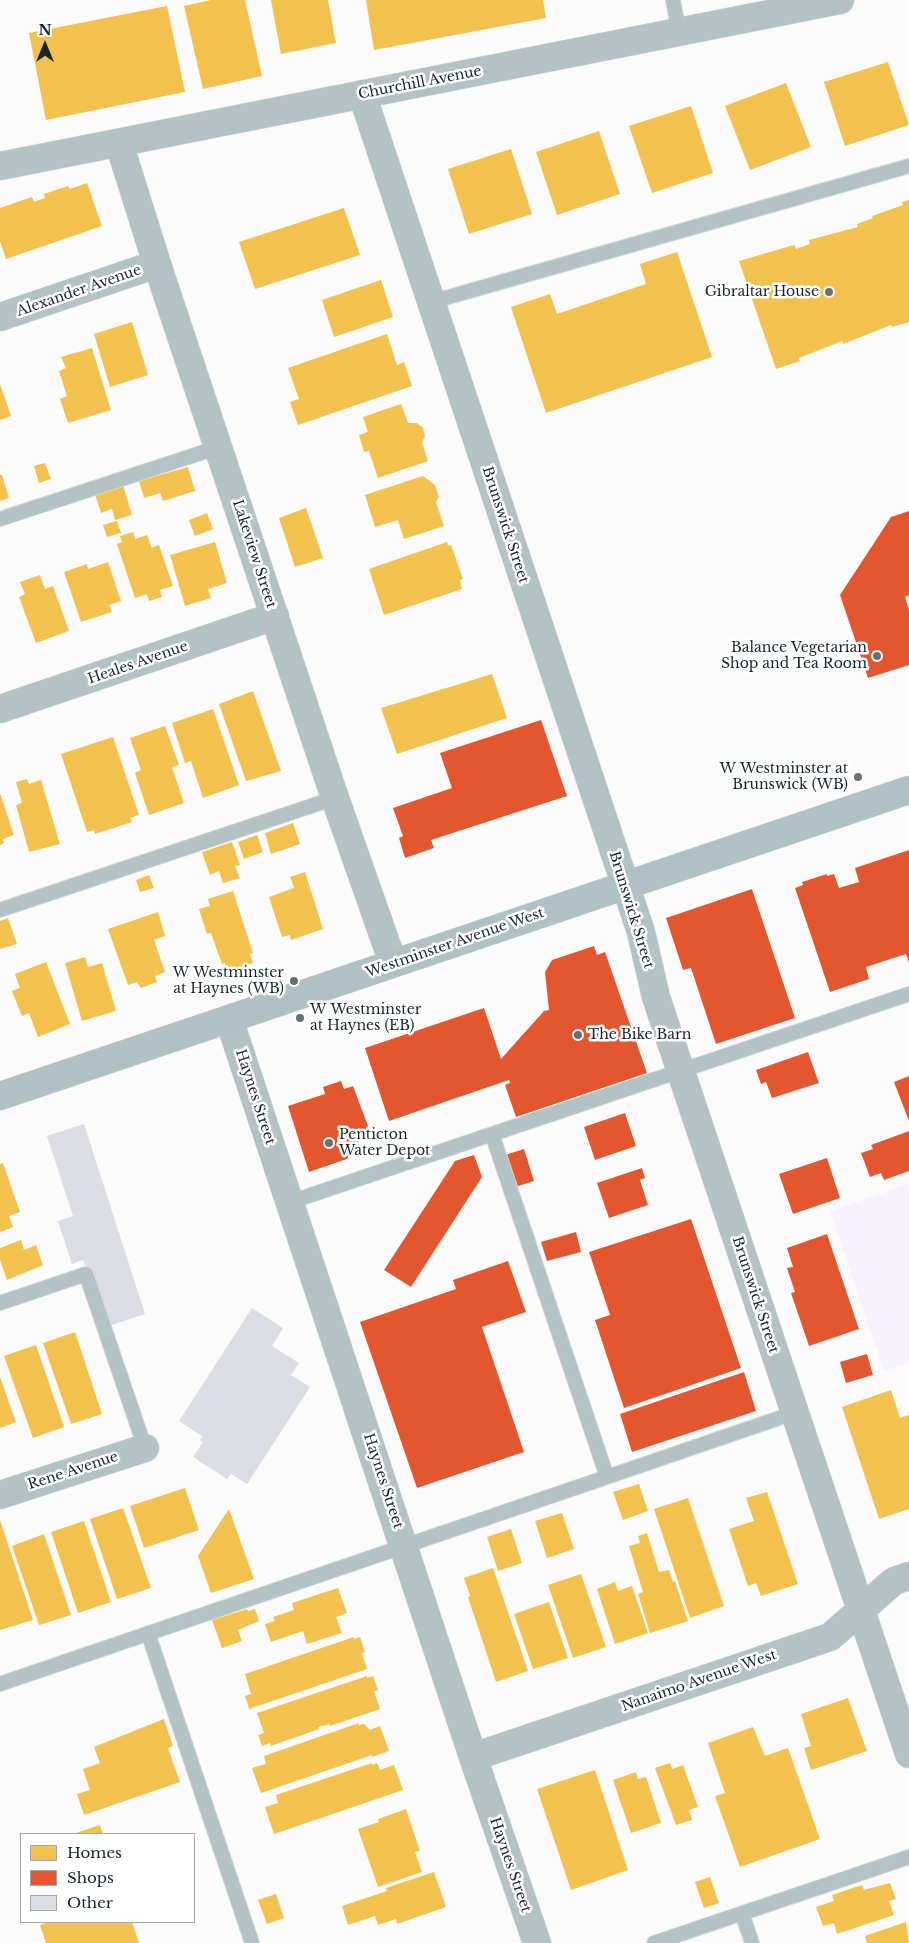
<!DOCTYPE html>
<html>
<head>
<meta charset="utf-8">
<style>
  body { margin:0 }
  #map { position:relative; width:909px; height:1943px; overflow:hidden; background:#fbfbfb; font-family:"Libre Baskerville",serif }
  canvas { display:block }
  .legend { position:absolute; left:20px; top:1833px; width:175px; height:90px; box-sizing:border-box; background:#fff; border:1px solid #a3a8ab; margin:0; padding:6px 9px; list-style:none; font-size:15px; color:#19252d }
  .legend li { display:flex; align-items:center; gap:10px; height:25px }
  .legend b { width:25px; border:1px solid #a3a8ab }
  .north { position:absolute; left:20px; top:20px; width:50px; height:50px; -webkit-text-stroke:4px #fff; paint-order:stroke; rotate:0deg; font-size:14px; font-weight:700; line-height:20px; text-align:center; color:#19252d }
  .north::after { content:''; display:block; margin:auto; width:18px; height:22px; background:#19252d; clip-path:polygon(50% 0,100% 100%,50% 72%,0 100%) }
</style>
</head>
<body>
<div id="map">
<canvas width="909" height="1943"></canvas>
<ul class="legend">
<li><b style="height:14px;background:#f2c14e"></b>Homes</li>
<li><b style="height:14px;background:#e4572e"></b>Shops</li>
<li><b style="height:14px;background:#dcdde4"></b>Other</li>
</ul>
<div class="north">N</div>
</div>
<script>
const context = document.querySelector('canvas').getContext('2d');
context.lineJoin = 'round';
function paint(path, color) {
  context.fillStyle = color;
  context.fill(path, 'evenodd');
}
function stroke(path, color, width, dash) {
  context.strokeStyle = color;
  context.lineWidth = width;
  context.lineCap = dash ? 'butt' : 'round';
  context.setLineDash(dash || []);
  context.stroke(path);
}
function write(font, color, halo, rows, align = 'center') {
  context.font = font + ' "Libre Baskerville",serif';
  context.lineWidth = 5;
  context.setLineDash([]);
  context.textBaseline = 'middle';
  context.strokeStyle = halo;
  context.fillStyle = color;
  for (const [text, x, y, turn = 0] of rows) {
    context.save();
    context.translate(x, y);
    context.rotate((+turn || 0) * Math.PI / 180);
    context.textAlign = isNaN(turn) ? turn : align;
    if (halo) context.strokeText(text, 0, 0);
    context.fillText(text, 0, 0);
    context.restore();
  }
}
paint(new Path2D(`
  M 909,1184 L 909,1363 L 884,1371 L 830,1211 Z`), '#f6f1fb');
paint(new Path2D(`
  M 211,0 L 245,0 L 262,76 L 203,89 L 184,6 Z
  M 271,0 L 328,0 L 336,43 L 281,54 Z
  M 366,0 L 543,0 L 546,18 L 374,50 Z
  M 167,6 L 185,92 L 46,120 L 29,33 Z
  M 888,62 L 909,125 L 845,146 L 824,82 Z
  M 786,83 L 811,147 L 750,170 L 725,106 Z
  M 691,106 L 713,173 L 652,193 L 629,126 Z
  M 599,131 L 620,194 L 557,215 L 536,152 Z
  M 511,149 L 532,214 L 469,234 L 448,169 Z
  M 87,183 L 102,226 L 6,259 L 0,241 L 0,208 L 32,197 L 34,202 L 45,198 L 44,194 L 68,186 L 70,189 Z
  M 909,200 L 909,322 L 892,327 L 891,325 L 843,344 L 842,341 L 799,358 L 800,361 L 776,369 L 739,261 L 794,245 L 796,249 L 810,244 L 809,240 L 858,227 L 857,224 L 873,218 L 872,216 L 903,205 L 902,202 Z
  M 344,208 L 360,255 L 255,289 L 239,242 Z
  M 677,252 L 712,357 L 546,413 L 511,307 L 550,294 L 557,314 L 646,284 L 640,264 Z
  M 381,280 L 393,317 L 334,337 L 322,300 Z
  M 132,322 L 148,375 L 110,387 L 94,334 Z
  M 387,334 L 397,365 L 404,362 L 412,386 L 298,425 L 290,402 L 299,399 L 288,368 Z
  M 92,348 L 111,410 L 68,423 L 60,399 L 67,396 L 59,371 L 66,368 L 61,357 Z
  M 0,384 L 11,416 L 0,420 Z
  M 401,404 L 408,423 L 417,423 L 423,428 L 425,436 L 422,442 L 428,461 L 378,478 L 369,451 L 364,452 L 359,435 L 368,432 L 363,417 Z
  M 45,463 L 51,479 L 39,483 L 34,466 Z
  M 188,467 L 195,491 L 163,501 L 160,493 L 144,498 L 139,481 Z
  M 0,475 L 2,475 L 9,498 L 0,501 Z
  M 423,476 L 435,485 L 439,497 L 436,502 L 444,526 L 404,539 L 398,520 L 375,527 L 365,495 Z
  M 123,485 L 132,515 L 115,520 L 112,509 L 101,513 L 95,494 Z
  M 306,508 L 323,558 L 295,567 L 279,518 Z
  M 207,513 L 213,529 L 195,536 L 189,520 Z
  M 117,521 L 121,533 L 107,537 L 103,525 Z
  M 133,532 L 135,539 L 147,535 L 152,548 L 159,545 L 173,586 L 160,590 L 162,597 L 149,601 L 147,594 L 135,598 L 117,544 L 122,542 L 120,536 Z
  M 215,542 L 227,583 L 208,589 L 211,598 L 185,606 L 170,555 Z
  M 447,542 L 448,546 L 451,545 L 463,579 L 460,580 L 462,589 L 384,615 L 369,569 Z
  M 108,562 L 121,601 L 109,605 L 112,612 L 81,622 L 64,572 L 87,564 L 88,569 Z
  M 40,575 L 45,589 L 53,586 L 69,631 L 36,643 L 19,597 L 25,594 L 20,582 Z
  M 492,674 L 507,718 L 397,754 L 381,708 Z
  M 253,691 L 281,771 L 246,781 L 219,704 Z
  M 213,709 L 239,785 L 203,798 L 191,761 L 185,763 L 172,723 Z
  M 165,726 L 179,765 L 172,767 L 184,803 L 149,815 L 135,773 L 141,770 L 130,738 Z
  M 113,737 L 139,815 L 130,818 L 132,822 L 95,834 L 94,830 L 87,832 L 61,754 Z
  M 27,779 L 29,784 L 41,780 L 60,844 L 29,852 L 16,805 L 22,803 L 16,782 Z
  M 0,793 L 14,835 L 3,839 L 4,843 L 0,845 Z
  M 293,823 L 300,844 L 271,854 L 265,833 Z
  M 257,835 L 263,852 L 244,859 L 238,842 Z
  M 232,842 L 240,865 L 235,866 L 240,878 L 223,883 L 219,871 L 210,875 L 202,852 Z
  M 305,872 L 323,929 L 291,940 L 290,935 L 282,937 L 269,897 L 294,888 L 290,877 Z
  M 149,875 L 154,888 L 140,892 L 136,880 Z
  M 233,891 L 253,953 L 250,954 L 253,963 L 227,971 L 225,963 L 222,964 L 211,933 L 207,934 L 199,909 L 210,906 L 208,899 Z
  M 158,912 L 165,936 L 154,940 L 165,972 L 155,976 L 157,982 L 141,988 L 137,982 L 128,985 L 108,929 Z
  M 8,918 L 17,944 L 0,949 L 0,921 Z
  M 85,957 L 88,967 L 102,963 L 116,1011 L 82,1021 L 65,963 Z
  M 46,962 L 70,1024 L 38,1037 L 29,1013 L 22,1016 L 12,991 L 20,988 L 15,974 Z
  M 3,1163 L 20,1212 L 9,1216 L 13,1227 L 0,1232 L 0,1164 Z
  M 21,1240 L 24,1250 L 36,1245 L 43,1265 L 7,1280 L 0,1260 L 0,1248 Z
  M 75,1332 L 102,1414 L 71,1424 L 43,1343 Z
  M 36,1345 L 64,1427 L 33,1438 L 4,1356 Z
  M 0,1377 L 16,1422 L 0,1428 Z
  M 891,1390 L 900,1418 L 909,1415 L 909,1509 L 879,1519 L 842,1407 Z
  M 639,1484 L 648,1511 L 623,1520 L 613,1492 Z
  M 185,1488 L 199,1530 L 144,1548 L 130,1506 Z
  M 767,1492 L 798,1584 L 761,1596 L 756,1583 L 748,1586 L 729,1529 L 754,1521 L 746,1498 Z
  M 688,1498 L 724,1606 L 690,1618 L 654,1509 Z
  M 123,1508 L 151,1588 L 117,1599 L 90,1519 Z
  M 229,1509 L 254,1579 L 211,1593 L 198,1556 Z
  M 562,1513 L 574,1549 L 547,1558 L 535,1521 Z
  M 0,1520 L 33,1620 L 0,1630 Z
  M 84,1521 L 111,1602 L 78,1613 L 51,1532 Z
  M 511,1529 L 522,1563 L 498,1571 L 487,1537 Z
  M 647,1533 L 659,1572 L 669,1570 L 673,1582 L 675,1581 L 688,1621 L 650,1633 L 638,1594 L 643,1592 L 629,1546 L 640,1543 L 638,1536 Z
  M 44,1534 L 71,1615 L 39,1625 L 12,1546 Z
  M 493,1568 L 528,1671 L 496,1682 L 468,1597 L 470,1596 L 464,1578 Z
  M 581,1574 L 606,1647 L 573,1658 L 548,1585 Z
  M 615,1582 L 618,1591 L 632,1586 L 648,1633 L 615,1644 L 597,1589 Z
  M 338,1588 L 347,1613 L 336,1617 L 342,1633 L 307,1644 L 303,1631 L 271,1642 L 265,1624 L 275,1621 L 273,1617 L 294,1610 L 292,1603 Z
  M 549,1602 L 568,1658 L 533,1669 L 514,1614 Z
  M 247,1609 L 248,1611 L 255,1609 L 259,1621 L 238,1630 L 242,1641 L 222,1648 L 212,1620 Z
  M 354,1637 L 354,1639 L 360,1637 L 365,1652 L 362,1653 L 367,1669 L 249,1709 L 245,1696 L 251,1694 L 245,1674 Z
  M 367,1676 L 367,1678 L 373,1676 L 378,1690 L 374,1691 L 380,1709 L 330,1726 L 330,1724 L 318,1727 L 319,1729 L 271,1746 L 270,1743 L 262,1746 L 258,1735 L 264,1733 L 257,1713 Z
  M 848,1698 L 867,1751 L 811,1770 L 804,1748 L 811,1746 L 801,1714 Z
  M 164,1719 L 173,1746 L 168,1748 L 180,1782 L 84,1815 L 77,1794 L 90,1790 L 83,1769 L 100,1763 L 94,1747 Z
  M 359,1723 L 359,1725 L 364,1724 L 370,1730 L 380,1726 L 389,1751 L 372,1757 L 372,1755 L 261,1793 L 252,1768 L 266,1764 L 264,1756 Z
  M 753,1727 L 765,1756 L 788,1748 L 820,1839 L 740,1867 L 715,1796 L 725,1793 L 708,1743 Z
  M 372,1763 L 372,1765 L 377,1763 L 380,1770 L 394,1765 L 403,1790 L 274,1834 L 265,1807 L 278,1803 L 276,1795 Z
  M 670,1763 L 672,1769 L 683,1765 L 698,1807 L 689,1810 L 692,1820 L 676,1825 L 655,1768 Z
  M 595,1770 L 628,1870 L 571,1890 L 537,1789 Z
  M 636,1772 L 638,1779 L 646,1777 L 661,1823 L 631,1833 L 613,1780 Z
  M 406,1809 L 420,1851 L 415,1852 L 422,1872 L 378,1887 L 358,1829 L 379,1822 L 378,1819 Z
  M 100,1825 L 103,1834 L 73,1834 Z
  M 434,1872 L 446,1907 L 397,1924 L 396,1919 L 378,1925 L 375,1916 L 348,1925 L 342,1906 L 387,1891 L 386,1888 Z
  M 710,1877 L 719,1903 L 704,1908 L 695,1882 Z
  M 890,1883 L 896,1899 L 889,1901 L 894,1915 L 837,1934 L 834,1923 L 823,1926 L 816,1907 L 834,1901 L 832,1895 L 862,1885 L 864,1890 Z
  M 276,1894 L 284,1918 L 267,1924 L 258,1900 Z
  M 49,1922 L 132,1922 L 139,1943 L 46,1943 L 40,1925 Z
  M 906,1922 L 909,1943 L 867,1943 L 865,1936 Z`), '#f2c14e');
paint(new Path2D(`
  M 909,511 L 909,595 L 905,597 L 909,610 L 909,665 L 868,678 L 840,595 L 891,517 Z
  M 541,720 L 567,796 L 431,840 L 434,848 L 405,858 L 399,838 L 403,836 L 393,808 L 452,788 L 440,753 Z
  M 909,850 L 909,963 L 906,954 L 866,967 L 869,979 L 830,992 L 795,888 L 803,885 L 802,882 L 827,874 L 827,876 L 834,874 L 839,888 L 859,882 L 855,868 Z
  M 752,889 L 795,1018 L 716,1044 L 691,968 L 683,970 L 666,918 Z
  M 594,946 L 597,955 L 605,952 L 647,1073 L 516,1117 L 505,1085 L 510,1083 L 509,1080 L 389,1121 L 365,1048 L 484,1008 L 501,1059 L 544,1011 L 549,1010 L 545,972 L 552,960 Z
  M 808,1052 L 819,1083 L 772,1098 L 766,1082 L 761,1084 L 756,1070 Z
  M 909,1076 L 909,1121 L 894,1082 Z
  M 341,1081 L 344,1089 L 353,1086 L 368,1126 L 347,1159 L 309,1172 L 288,1106 L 325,1094 L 323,1087 Z
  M 625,1113 L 636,1146 L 595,1160 L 584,1127 Z
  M 909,1131 L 909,1171 L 884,1180 L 881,1173 L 870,1177 L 861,1153 L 873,1149 L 871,1145 Z
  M 524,1149 L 534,1181 L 515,1187 L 505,1155 Z
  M 474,1155 L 482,1177 L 411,1287 L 384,1270 L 455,1161 Z
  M 827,1158 L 840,1198 L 793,1214 L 779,1174 Z
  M 642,1168 L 645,1178 L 640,1180 L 648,1205 L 609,1218 L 597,1183 Z
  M 691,1219 L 741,1368 L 624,1408 L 595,1320 L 610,1315 L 589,1252 Z
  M 576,1232 L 581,1252 L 547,1261 L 541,1242 Z
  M 827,1234 L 859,1329 L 809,1346 L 791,1293 L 795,1292 L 787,1268 L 793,1267 L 787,1248 Z
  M 508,1261 L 526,1312 L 482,1327 L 524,1452 L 417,1488 L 360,1322 L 456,1289 L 453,1280 Z
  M 867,1354 L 873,1375 L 846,1383 L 840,1362 Z
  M 744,1372 L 756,1411 L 632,1452 L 620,1414 Z`), '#e4572e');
paint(new Path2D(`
  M 84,1124 L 145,1314 L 106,1327 L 83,1260 L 72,1264 L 58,1221 L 73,1216 L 47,1136 Z
  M 252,1308 L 283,1328 L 272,1346 L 299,1363 L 291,1375 L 310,1387 L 247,1484 L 231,1474 L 227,1479 L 193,1457 L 203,1442 L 200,1440 L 202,1436 L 179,1421 Z`), '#dcdde4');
const service = new Path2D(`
  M 673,0 L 679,32
  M 431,302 L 909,166
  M 0,519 L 219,447
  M 0,910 L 335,798
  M 290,1202 L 909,994
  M 0,1303 L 86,1274 L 145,1448
  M 607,1477 L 794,1413
  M 148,1633 L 252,1943
  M 0,1684 L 607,1477 L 492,1134
  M 742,1913 L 752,1943
  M 654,1943 L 909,1857`);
const minor = new Path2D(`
  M 362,94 L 641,932 L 656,997 L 909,1754
  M 119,143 L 157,264 L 335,798 L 393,963
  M 0,166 L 840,0
  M 0,317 L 157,264
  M 0,709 L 275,616
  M 229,1019 L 473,1757 L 537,1943
  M 0,1495 L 145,1448
  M 473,1757 L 830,1637 L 894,1581 L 909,1576`);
const secondary = new Path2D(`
  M 0,1096 L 909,790`);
stroke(service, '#d7d9da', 16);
stroke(minor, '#d7d9da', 29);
stroke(secondary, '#d7d9da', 29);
stroke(service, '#b3c3c5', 14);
stroke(minor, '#b3c3c5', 28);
stroke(secondary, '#afc1c4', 28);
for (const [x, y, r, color] of [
  [829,292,5,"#687075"],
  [877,656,5,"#687075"],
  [858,777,5,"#687075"],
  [294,981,5,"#687075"],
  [300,1018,5,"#687075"],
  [578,1035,5,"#687075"],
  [329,1143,5,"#687075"]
]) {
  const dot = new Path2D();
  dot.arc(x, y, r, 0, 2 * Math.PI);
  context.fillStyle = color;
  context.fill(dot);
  stroke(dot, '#fff', 2);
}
write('14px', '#19252d', '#fff', [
  ["Churchill Avenue",420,83,-11],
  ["Alexander Avenue",79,291,-19],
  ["Brunswick Street",505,525,72],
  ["Lakeview Street",254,554,72],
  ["Heales Avenue",138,663,-19],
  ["Brunswick Street",631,910,73],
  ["Westminster Avenue West",455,943,-19],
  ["Haynes Street",255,1097,72],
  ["Brunswick Street",755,1295,72],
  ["Rene Avenue",73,1471,-18],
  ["Haynes Street",383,1481,72],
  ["Nanaimo Avenue West",699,1681,-19],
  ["Haynes Street",510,1865,71]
]);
write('14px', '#19252d', '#fff', [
  ["Gibraltar House",819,292],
  ["Balance Vegetarian",867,648],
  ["Shop and Tea Room",867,664],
  ["W Westminster at",848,769],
  ["Brunswick (WB)",848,785],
  ["W Westminster",284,973],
  ["at Haynes (WB)",284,989],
  ["W Westminster",310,1010,"left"],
  ["at Haynes (EB)",310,1026,"left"],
  ["The Bike Barn",588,1035,"left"],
  ["Penticton",339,1135,"left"],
  ["Water Depot",339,1151,"left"]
], 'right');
</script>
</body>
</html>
